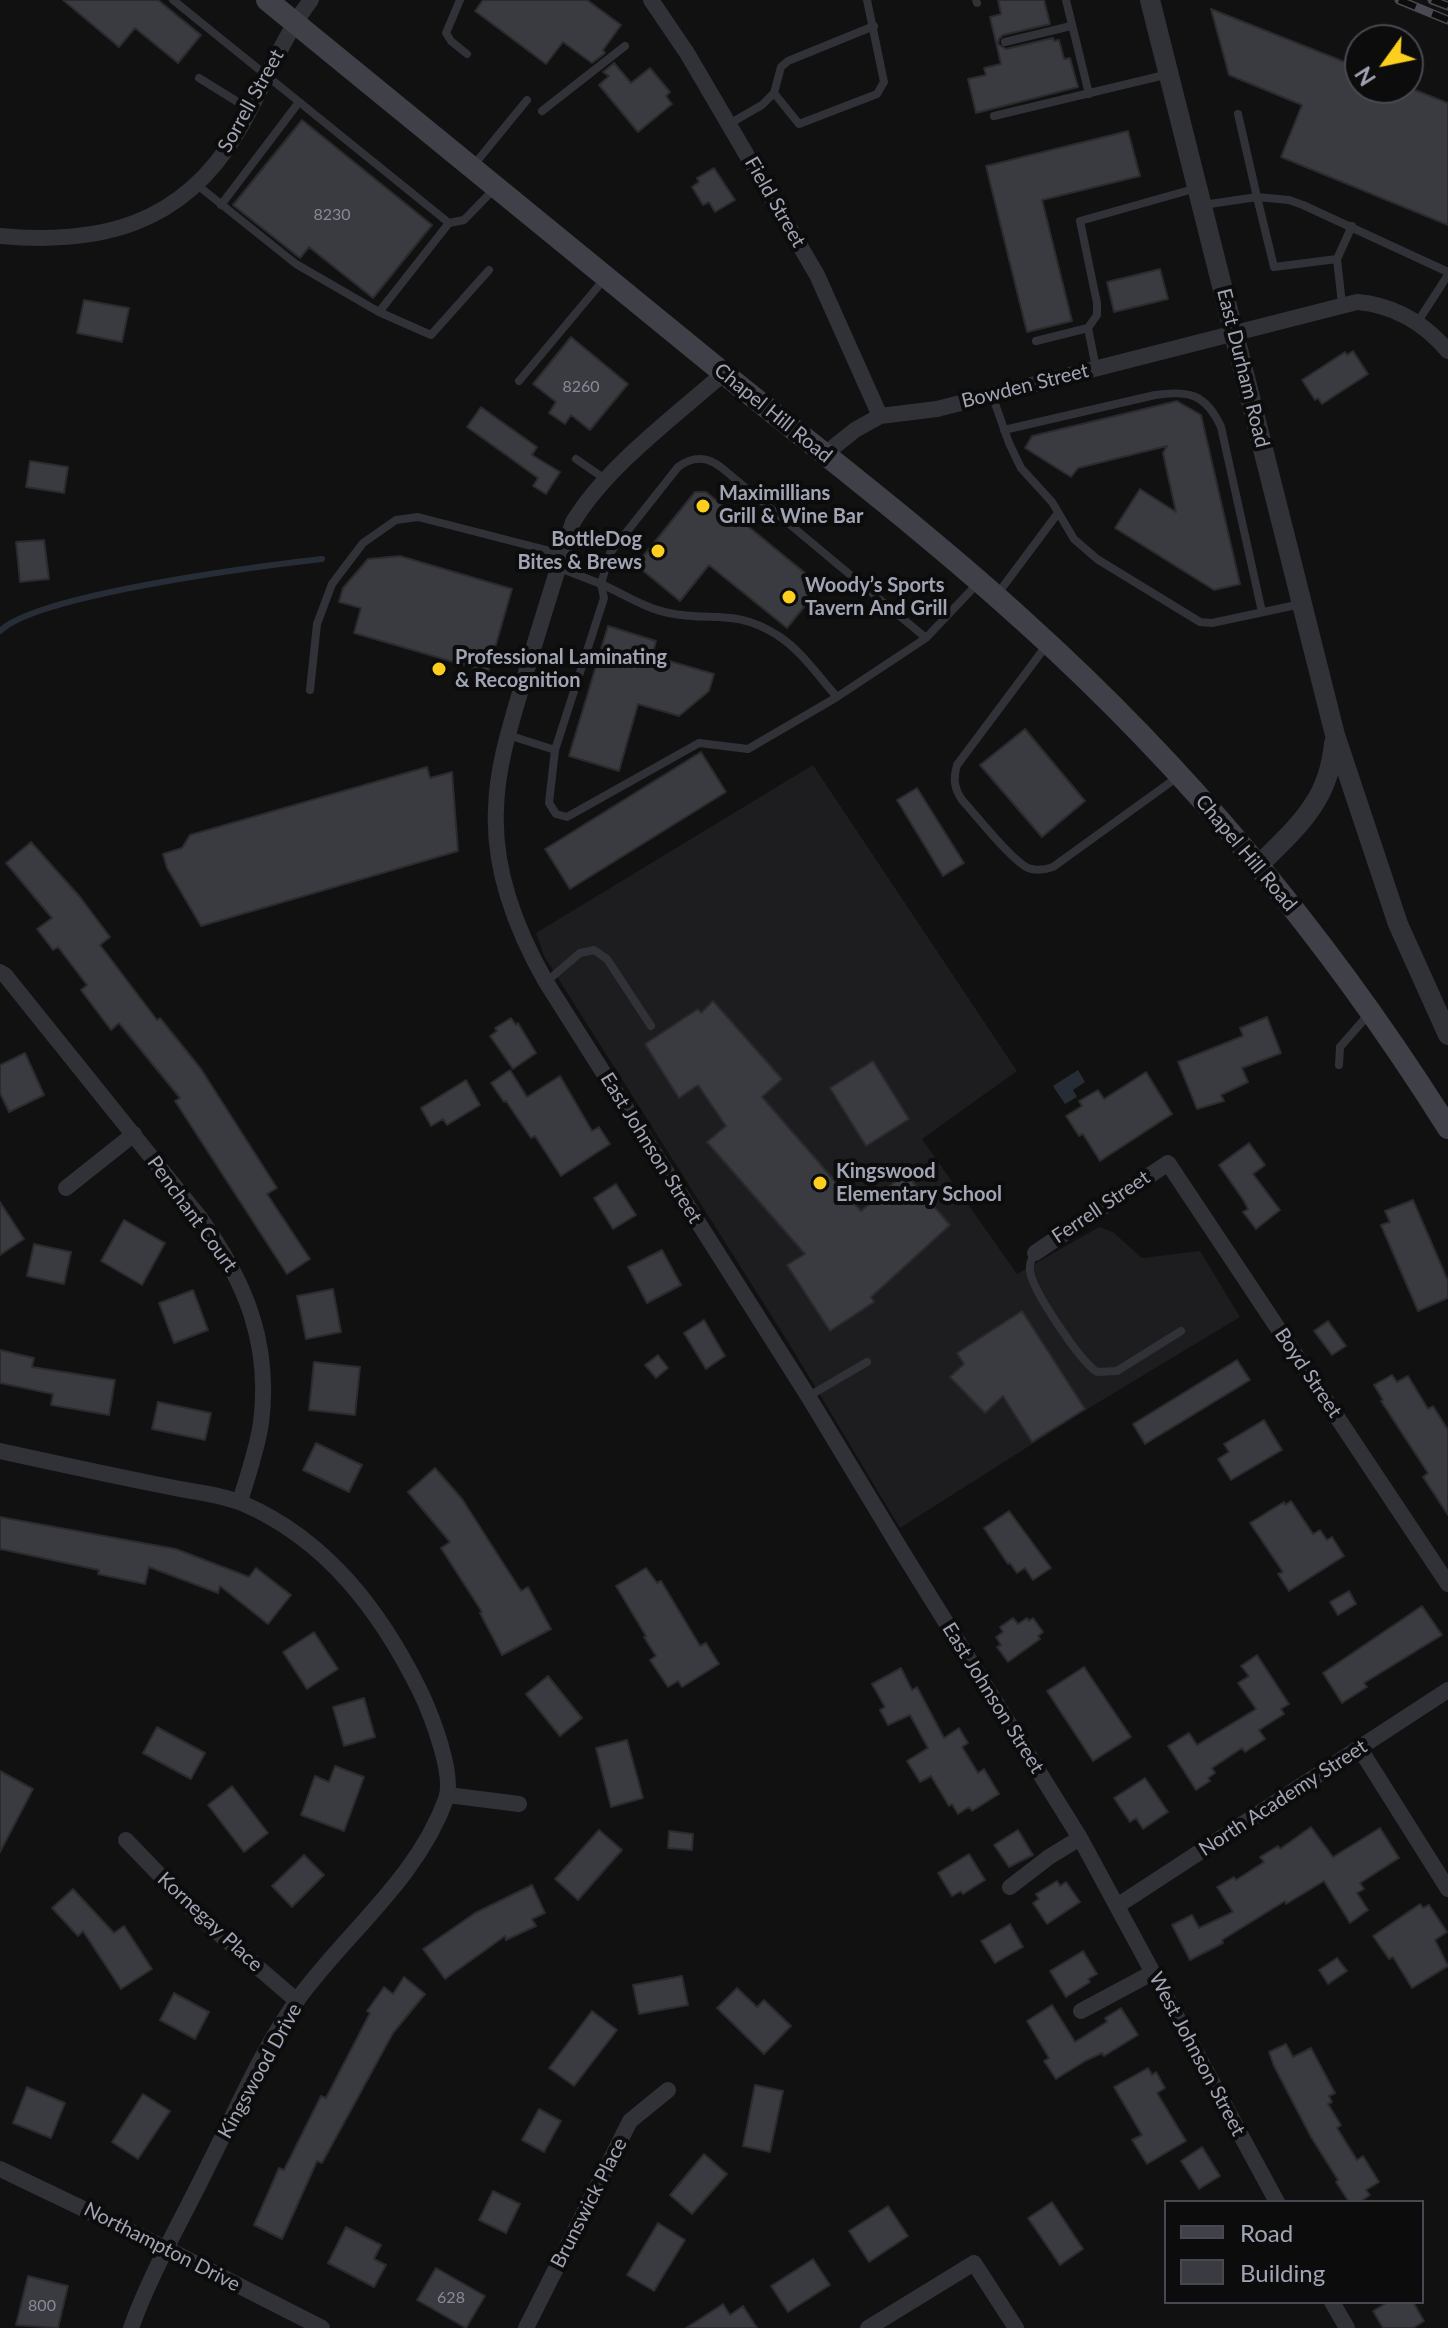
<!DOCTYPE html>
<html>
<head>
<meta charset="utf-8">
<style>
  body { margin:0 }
  #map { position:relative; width:1448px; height:2328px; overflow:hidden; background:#111112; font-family:Lato,sans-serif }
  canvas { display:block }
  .legend { position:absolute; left:1164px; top:2200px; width:260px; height:104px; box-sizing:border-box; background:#0c0c0d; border:2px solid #484950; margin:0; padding:10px 14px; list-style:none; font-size:24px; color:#a1a4b4 }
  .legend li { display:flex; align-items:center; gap:16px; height:40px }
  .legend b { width:40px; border:2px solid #484950 }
  .north { position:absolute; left:1344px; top:24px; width:80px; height:80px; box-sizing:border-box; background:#0c0c0d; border:2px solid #484950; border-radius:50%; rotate:237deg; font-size:22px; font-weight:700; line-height:32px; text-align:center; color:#a1a4b4 }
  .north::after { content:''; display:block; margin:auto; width:28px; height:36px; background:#fccf1f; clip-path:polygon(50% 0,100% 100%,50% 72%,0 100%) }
</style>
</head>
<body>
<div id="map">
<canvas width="1448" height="2328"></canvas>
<ul class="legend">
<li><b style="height:10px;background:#3f4048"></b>Road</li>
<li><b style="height:22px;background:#3a3b40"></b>Building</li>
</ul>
<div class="north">N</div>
</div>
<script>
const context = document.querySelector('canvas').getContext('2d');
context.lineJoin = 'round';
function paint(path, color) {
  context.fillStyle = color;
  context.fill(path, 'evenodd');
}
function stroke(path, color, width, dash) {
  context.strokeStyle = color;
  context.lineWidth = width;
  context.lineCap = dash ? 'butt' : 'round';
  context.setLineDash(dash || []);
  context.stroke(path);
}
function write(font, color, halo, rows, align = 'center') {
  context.font = font + ' Lato,sans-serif';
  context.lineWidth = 8;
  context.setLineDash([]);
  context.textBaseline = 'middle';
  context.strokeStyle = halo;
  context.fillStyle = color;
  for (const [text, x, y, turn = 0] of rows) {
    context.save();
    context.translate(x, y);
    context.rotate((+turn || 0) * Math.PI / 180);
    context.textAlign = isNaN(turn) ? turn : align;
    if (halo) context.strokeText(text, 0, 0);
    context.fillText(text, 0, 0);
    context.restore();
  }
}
paint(new Path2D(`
  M 813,765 L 1017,1071 L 922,1139 L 1017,1274 L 1099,1227 L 1113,1232 L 1142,1258 L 1200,1251 L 1240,1317 L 1089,1408 L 900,1528 L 790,1345 L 544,956 L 536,933 Z`), '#1d1d1f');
paint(new Path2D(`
  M 1078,1070 L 1085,1082 L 1073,1090 L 1077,1097 L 1065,1104 L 1053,1086 Z`), '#272d36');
stroke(new Path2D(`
  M 0,631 C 38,594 261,566 322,559`), '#272d36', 6);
const building = new Path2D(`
  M 63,0 L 158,0 L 201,35 L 178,63 L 135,28 L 119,47 Z
  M 483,0 L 587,0 L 621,25 L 603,50 L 605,53 L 592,63 L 563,42 L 546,64 L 475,11 Z
  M 998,0 L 1044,0 L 1050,24 L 1003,35 L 999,39 L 998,44 L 1006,49 L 1053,38 L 1054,41 L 1059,40 L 1064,59 L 1070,58 L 1078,87 L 976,113 L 968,79 L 986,75 L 984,68 L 1001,64 L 990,17 L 1001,14 Z
  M 1211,9 L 1360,68 L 1360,88 L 1410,88 L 1448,103 L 1448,225 L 1281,157 L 1302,105 L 1229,75 Z
  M 614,63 L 631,83 L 650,68 L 670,92 L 666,96 L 672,104 L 638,132 L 599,85 L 609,76 L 603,72 Z
  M 302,120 L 432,225 L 373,298 L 309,247 L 300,258 L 233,205 Z
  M 1128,131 L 1140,176 L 1042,200 L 1072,321 L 1027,332 L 986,166 Z
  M 714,168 L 735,200 L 715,212 L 709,202 L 703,205 L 692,187 L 699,182 L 697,178 Z
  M 1160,269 L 1168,299 L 1114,312 L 1107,282 Z
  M 84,300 L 129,308 L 122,342 L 77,333 Z
  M 571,337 L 628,384 L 590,430 L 571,415 L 565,424 L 549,413 L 556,402 L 533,384 Z
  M 1353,351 L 1368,374 L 1322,404 L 1318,398 L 1315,400 L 1302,380 L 1345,352 L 1347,355 Z
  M 1177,401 L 1201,415 L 1240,584 L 1214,590 L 1115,528 L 1140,489 L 1176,512 L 1163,453 L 1167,446 L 1078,468 L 1071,477 L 1025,448 L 1032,436 Z
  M 481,407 L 537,447 L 532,455 L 560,472 L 546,494 L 533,486 L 538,478 L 467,427 Z
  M 30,461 L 68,467 L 64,493 L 26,487 Z
  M 695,492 L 706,492 L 821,586 L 787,628 L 709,565 L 680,601 L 636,565 Z
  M 44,540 L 49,579 L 20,582 L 16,542 Z
  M 400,556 L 512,589 L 488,672 L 354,633 L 361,608 L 339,602 L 343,588 L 368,559 Z
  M 608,626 L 656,641 L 652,656 L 714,674 L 709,691 L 679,716 L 638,704 L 619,771 L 569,756 Z
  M 1025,729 L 1085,801 L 1042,837 L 980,765 Z
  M 701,752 L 726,792 L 570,889 L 545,849 Z
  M 427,767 L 430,778 L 452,772 L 458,851 L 201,926 L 167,868 L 163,854 L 182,848 L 190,835 Z
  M 917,788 L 964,863 L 943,876 L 897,800 Z
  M 31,842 L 80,897 L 110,937 L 100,945 L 157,1020 L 160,1018 L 201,1069 L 277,1188 L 267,1194 L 310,1259 L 287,1274 L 175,1101 L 180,1098 L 119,1023 L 111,1030 L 81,990 L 87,985 L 58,947 L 53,950 L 37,929 L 52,918 L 6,863 Z
  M 713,1001 L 782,1079 L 762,1097 L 861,1211 L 905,1173 L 950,1225 L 871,1297 L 874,1302 L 830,1331 L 787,1265 L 805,1254 L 707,1142 L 726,1126 L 698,1085 L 679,1098 L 645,1044 L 698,1009 L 701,1013 Z
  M 1267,1017 L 1281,1053 L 1242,1068 L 1248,1082 L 1221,1095 L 1224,1101 L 1197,1109 L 1178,1062 L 1243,1036 L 1240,1028 Z
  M 511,1018 L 516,1025 L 518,1023 L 536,1053 L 513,1069 L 490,1036 L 497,1031 L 495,1028 Z
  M 25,1053 L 44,1095 L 9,1112 L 0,1093 L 0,1065 Z
  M 873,1061 L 909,1119 L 866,1146 L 830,1088 Z
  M 510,1070 L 527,1097 L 560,1076 L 592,1131 L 599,1127 L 610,1144 L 561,1176 L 535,1136 L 531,1138 L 506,1101 L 504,1102 L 491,1083 Z
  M 1146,1072 L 1172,1114 L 1100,1161 L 1083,1134 L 1079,1136 L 1066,1116 L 1082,1106 L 1079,1101 L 1098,1090 L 1104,1099 Z
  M 466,1080 L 480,1105 L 447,1125 L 443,1119 L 431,1126 L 421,1108 Z
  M 1249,1143 L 1265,1165 L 1253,1174 L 1280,1210 L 1256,1229 L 1243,1212 L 1248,1209 L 1244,1201 L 1219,1165 Z
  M 616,1184 L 636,1215 L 613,1229 L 594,1198 Z
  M 1413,1200 L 1448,1281 L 1448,1298 L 1418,1311 L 1381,1225 L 1390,1222 L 1385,1211 Z
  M 0,1202 L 24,1239 L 0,1255 Z
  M 124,1220 L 165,1243 L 142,1285 L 101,1261 Z
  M 34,1244 L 71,1252 L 64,1284 L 27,1276 Z
  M 662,1250 L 681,1285 L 647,1303 L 628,1267 Z
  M 333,1289 L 341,1332 L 306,1339 L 297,1296 Z
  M 193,1290 L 208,1330 L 174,1343 L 159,1303 Z
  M 1022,1311 L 1085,1409 L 1032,1442 L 1003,1396 L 985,1413 L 950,1377 L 964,1364 L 957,1353 Z
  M 704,1320 L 725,1356 L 706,1369 L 684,1333 Z
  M 1328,1321 L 1346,1346 L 1332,1355 L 1314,1331 Z
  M 0,1350 L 34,1358 L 32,1367 L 115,1380 L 109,1415 L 51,1405 L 53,1394 L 0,1383 Z
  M 658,1355 L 668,1368 L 656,1378 L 645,1365 Z
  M 1237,1360 L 1250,1380 L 1145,1444 L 1133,1424 Z
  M 314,1362 L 360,1367 L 355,1415 L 309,1410 Z
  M 1392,1375 L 1397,1382 L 1408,1376 L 1428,1409 L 1433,1406 L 1448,1430 L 1448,1515 L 1423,1477 L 1428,1473 L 1381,1401 L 1383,1400 L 1374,1385 Z
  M 158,1402 L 211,1413 L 205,1440 L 152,1429 Z
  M 1264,1420 L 1282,1450 L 1231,1480 L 1218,1459 L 1229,1452 L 1224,1444 Z
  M 316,1443 L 362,1465 L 349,1492 L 303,1470 Z
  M 435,1468 L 462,1499 L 521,1591 L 528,1587 L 551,1629 L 502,1655 L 480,1613 L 482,1612 L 441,1548 L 450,1542 L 408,1492 Z
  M 1291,1501 L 1313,1534 L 1320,1530 L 1327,1540 L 1332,1537 L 1344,1556 L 1289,1591 L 1278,1574 L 1283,1572 L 1250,1523 L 1284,1502 L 1285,1505 Z
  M 1009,1511 L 1051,1568 L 1033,1580 L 1025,1568 L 1017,1573 L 1010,1563 L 1008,1564 L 984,1528 Z
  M 0,1517 L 176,1549 L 249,1577 L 256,1568 L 291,1595 L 268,1624 L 220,1586 L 218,1593 L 149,1567 L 145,1584 L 98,1574 L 99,1570 L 0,1549 Z
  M 646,1568 L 657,1583 L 661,1581 L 700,1646 L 706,1643 L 719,1664 L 682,1687 L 678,1681 L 668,1687 L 650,1660 L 656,1656 L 644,1637 L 646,1636 L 616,1586 Z
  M 1349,1591 L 1356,1604 L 1338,1615 L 1330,1602 Z
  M 1422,1606 L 1442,1635 L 1364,1683 L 1367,1687 L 1342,1703 L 1323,1673 Z
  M 1013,1618 L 1018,1624 L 1027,1618 L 1029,1621 L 1033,1618 L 1043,1632 L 1038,1636 L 1040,1639 L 1008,1662 L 997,1647 L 1001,1645 L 996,1637 L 1003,1632 L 1000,1627 Z
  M 314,1632 L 338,1669 L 307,1689 L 283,1652 Z
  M 1257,1655 L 1289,1704 L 1281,1709 L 1284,1714 L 1259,1730 L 1265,1739 L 1245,1752 L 1242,1748 L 1212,1768 L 1215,1773 L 1208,1778 L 1210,1781 L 1196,1790 L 1168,1746 L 1189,1733 L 1197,1745 L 1256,1709 L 1238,1683 L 1249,1676 L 1241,1666 Z
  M 1084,1667 L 1131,1737 L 1093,1761 L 1047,1691 Z
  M 901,1668 L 912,1690 L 917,1687 L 944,1738 L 959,1728 L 968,1743 L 962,1747 L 978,1773 L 984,1769 L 999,1794 L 972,1811 L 969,1807 L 958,1814 L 952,1804 L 949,1806 L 931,1776 L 920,1782 L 907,1761 L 928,1748 L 910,1715 L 888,1725 L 880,1710 L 885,1707 L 872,1684 Z
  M 548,1676 L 582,1718 L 560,1736 L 526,1694 Z
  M 364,1698 L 375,1737 L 344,1746 L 333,1707 Z
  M 157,1727 L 205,1753 L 191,1779 L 143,1753 Z
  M 627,1740 L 643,1798 L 611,1807 L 596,1748 Z
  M 335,1766 L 364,1777 L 344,1831 L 301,1815 L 315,1776 L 329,1782 Z
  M 0,1771 L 33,1789 L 0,1852 Z
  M 1145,1778 L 1168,1812 L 1143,1829 L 1136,1818 L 1130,1822 L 1114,1798 Z
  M 232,1786 L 268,1833 L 244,1852 L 208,1805 Z
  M 1311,1827 L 1333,1857 L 1380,1828 L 1399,1858 L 1360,1883 L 1364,1889 L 1357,1893 L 1368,1910 L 1350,1923 L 1324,1881 L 1286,1904 L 1285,1901 L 1222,1940 L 1223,1943 L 1190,1960 L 1172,1925 L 1192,1915 L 1199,1928 L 1233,1912 L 1217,1887 L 1234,1877 L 1236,1880 L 1264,1862 L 1260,1857 L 1278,1846 L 1280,1849 Z
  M 599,1830 L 622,1850 L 578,1900 L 555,1879 Z
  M 1018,1830 L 1033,1855 L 1009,1867 L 994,1845 Z
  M 669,1831 L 693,1834 L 692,1850 L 668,1848 Z
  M 969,1854 L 985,1880 L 963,1894 L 961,1891 L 952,1896 L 938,1873 Z
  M 304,1855 L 324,1875 L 292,1907 L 272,1886 Z
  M 1057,1881 L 1060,1886 L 1066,1882 L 1080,1902 L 1047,1924 L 1033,1903 L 1039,1899 L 1036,1894 Z
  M 532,1885 L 545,1913 L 532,1919 L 536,1926 L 506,1940 L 505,1936 L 445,1979 L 423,1949 L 475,1913 Z
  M 73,1889 L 114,1933 L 124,1926 L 152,1969 L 121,1989 L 83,1931 L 78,1936 L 52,1908 Z
  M 1420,1904 L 1423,1908 L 1429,1905 L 1447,1932 L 1435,1940 L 1448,1966 L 1412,1988 L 1393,1957 L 1389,1959 L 1373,1936 Z
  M 1010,1924 L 1023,1947 L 995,1963 L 981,1941 Z
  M 1083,1951 L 1097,1974 L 1088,1979 L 1090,1982 L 1066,1997 L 1050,1971 Z
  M 1337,1958 L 1347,1971 L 1328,1984 L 1319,1970 Z
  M 682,1976 L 688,2005 L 639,2014 L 633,1985 Z
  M 404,1977 L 425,1994 L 393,2033 L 322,2163 L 317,2161 L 282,2239 L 254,2225 L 279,2168 L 284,2170 L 321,2096 L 326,2098 L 370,2013 L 367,2011 L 384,1987 L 393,1994 Z
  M 737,1988 L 757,2007 L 764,2000 L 791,2026 L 764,2054 L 717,2008 Z
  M 174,1993 L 209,2012 L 195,2039 L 160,2020 Z
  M 1052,2005 L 1075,2042 L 1107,2022 L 1105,2018 L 1121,2008 L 1138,2035 L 1104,2056 L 1102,2053 L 1085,2061 L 1056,2079 L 1044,2061 L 1049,2058 L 1027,2021 Z
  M 592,2011 L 617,2030 L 574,2086 L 549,2068 Z
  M 1286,2044 L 1293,2057 L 1311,2048 L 1335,2093 L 1329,2096 L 1332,2102 L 1328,2104 L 1341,2125 L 1337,2128 L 1357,2160 L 1363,2156 L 1379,2182 L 1366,2190 L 1370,2195 L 1360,2202 L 1349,2202 L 1336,2182 L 1338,2180 L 1311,2137 L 1274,2066 L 1269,2052 Z
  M 1148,2068 L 1152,2075 L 1156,2072 L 1165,2088 L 1157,2093 L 1186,2141 L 1147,2164 L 1132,2140 L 1142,2135 L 1114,2087 Z
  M 755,2085 L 783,2091 L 770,2152 L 743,2146 Z
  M 27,2087 L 65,2103 L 51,2138 L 13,2123 Z
  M 143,2094 L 170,2111 L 138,2159 L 112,2142 Z
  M 539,2109 L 561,2121 L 544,2152 L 522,2140 Z
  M 1202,2147 L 1220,2176 L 1199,2189 L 1181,2161 Z
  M 704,2154 L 727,2174 L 692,2214 L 670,2195 Z
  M 493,2191 L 520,2204 L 506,2233 L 479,2220 Z
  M 1052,2202 L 1083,2249 L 1060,2265 L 1028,2218 Z
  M 888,2206 L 908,2236 L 869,2262 L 849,2231 Z
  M 658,2223 L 685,2240 L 654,2291 L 627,2275 Z
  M 346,2227 L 381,2245 L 374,2259 L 386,2265 L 374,2287 L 328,2263 Z
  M 813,2259 L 830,2285 L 788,2312 L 771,2286 Z
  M 436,2268 L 485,2296 L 466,2328 L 417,2300 Z
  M 28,2276 L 68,2286 L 58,2328 L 16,2325 Z
  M 1388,2302 L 1413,2302 L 1424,2321 L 1413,2328 L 1383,2328 L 1373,2311 Z
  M 723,2304 L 730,2315 L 743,2306 L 757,2328 L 686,2328 Z`);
paint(building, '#3a3b40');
stroke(building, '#2b2b2e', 2);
stroke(new Path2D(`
  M 173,0 L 449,223
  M 460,0 L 446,33 L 451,41 L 467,54
  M 976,0 L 977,3
  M 1066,0 L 1089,94
  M 1005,42 L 1071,26
  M 199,78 L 249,109
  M 774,93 L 781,67 L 788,61 L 874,26
  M 542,111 L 625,46
  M 1238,114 L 1257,197 L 1289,200 L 1303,205 L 1448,272
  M 994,116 L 1169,74
  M 729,124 L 762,105 L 774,93 L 799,124 L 877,94 L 884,82 L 867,0
  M 473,166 L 527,100
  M 196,184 L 296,264 L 379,312 L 449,223 L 464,220 L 496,187
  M 221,205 L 299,102
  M 1203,205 L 1257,197 L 1274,267 L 1337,259 L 1342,304
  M 1337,259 L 1352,226
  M 379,312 L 431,335 L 489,270
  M 1417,323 L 1448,275
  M 1036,341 L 1088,328
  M 1096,368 L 1088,328 L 1097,315 L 1097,303 L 1080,221 L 1197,188
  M 519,381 L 606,277
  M 992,395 L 1009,443 L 1021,468 L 1052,502 L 1074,539 L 1097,559 L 1200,622 L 1212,623 L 1301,604
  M 1004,430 L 1155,395 C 1189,390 1206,394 1221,427 L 1262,612
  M 576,459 L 605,479
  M 557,567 L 601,584 L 610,553 L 678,467 C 693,456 707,456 722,468 L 926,638 L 978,583
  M 601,584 L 604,598 L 555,750 L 549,803 L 556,814 L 567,817 L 699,743 L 748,749 L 837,697
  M 601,584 C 622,593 646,609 669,613 C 711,622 735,608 777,635 C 800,649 819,677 837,697 L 926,638
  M 996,596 L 1058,513
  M 1046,646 L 957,765 C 953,779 954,788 962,800 C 976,815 1011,860 1028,868 C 1036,871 1044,870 1053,867 L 1179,776
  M 310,690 L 317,624 L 332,584 L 363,543 L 396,520 L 418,517 L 562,554
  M 508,735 L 555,750
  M 546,982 L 580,953 L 594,950 L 607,959 L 651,1026
  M 1339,1065 L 1340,1047 L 1369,1014
  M 1035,1253 C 1031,1259 1029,1264 1030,1271 C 1032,1290 1080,1361 1097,1372 L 1117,1371 L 1181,1331
  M 809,1396 L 867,1362`), '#313237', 8);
stroke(new Path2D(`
  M 651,0 L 687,53 L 817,275 L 880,416
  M 0,236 C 100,245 182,225 237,133 C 263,89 280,41 311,0
  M 724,373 C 674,417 607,466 573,522 C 556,574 540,626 524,679 C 512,721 497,764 496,809 C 493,869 517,931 546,982 L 808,1396 L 901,1550 L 1080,1838 L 1277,2202
  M 825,454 L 855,430 L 880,416 L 937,409 L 1357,302 C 1394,305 1424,323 1448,351
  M 0,972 L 5,975 L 201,1219 C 246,1283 271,1344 261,1423 C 257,1450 247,1477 240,1502
  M 66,1188 L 134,1134
  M 1035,1253 L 1168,1163 L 1448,1584
  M 0,1451 C 55,1463 110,1475 165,1486 C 191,1492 221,1494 244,1504 C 327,1540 381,1612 420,1691 C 431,1714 455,1775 446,1799 C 417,1879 347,1932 298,1999 C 262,2049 237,2109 209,2164 C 183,2218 151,2272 131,2328
  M 1360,1749 L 1448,1889
  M 448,1795 L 519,1804
  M 126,1840 L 203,1920 L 297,2001
  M 1010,1887 L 1049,1857 L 1080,1838
  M 1117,1906 L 1448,1690
  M 1081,2011 L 1152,1973
  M 0,2169 L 167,2249 L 322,2328
  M 1332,2302 L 1347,2328
  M 526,2328 L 630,2121 L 668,2090
  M 868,2328 L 974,2263 L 1016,2328`), '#313237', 16);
stroke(new Path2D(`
  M 1150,0 L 1335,735 L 1398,924 L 1448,1035
  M 1259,865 C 1298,826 1329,801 1334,743`), '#313237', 20);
stroke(new Path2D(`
  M 267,0 C 419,123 570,247 721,371 C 823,454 929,534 1026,623 C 1189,770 1331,942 1448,1128`), '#3f4048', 22);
const rail = new Path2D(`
  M 1399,0 L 1448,20
  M 1432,0 L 1448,6`);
stroke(rail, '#484951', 9);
stroke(rail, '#0c0c0d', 6, [18]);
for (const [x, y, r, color] of [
  [703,506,8,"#fccf1f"],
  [658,551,8,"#fccf1f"],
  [789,597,8,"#fccf1f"],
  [439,669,8,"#fccf1f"],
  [820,1183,8,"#fccf1f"]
]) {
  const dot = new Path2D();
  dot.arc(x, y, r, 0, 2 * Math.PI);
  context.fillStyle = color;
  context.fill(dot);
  stroke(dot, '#0c0c0d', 3);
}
write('16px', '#878a97', null, [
  ["8230",332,215],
  ["8260",581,387],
  ["628",451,2298],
  ["800",42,2306]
]);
write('20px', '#a1a4b4', '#0c0c0d', [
  ["Sorrell Street",251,101,-61],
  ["Field Street",775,202,60],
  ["East Durham Road",1243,368,76],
  ["Bowden Street",1025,386,-14],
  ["Chapel Hill Road",773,413,39],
  ["Chapel Hill Road",1246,853,50],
  ["East Johnson Street",651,1148,58],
  ["Ferrell Street",1101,1207,-34],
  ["Penchant Court",192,1214,54],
  ["Boyd Street",1308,1373,56],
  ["East Johnson Street",993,1698,58],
  ["North Academy Street",1283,1798,-33],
  ["Kornegay Place",210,1922,43],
  ["West Johnson Street",1197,2054,62],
  ["Kingswood Drive",260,2071,-61],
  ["Brunswick Place",589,2203,-63],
  ["Northampton Drive",162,2247,27]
]);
write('bold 20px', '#a1a4b4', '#0c0c0d', [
  ["Maximillians",719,494],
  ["Grill & Wine Bar",719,517],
  ["BottleDog",642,540,"right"],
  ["Bites & Brews",642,563,"right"],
  ["Woody’s Sports",805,586],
  ["Tavern And Grill",805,609],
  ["Professional Laminating",455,658],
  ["& Recognition",455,681],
  ["Kingswood",836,1172],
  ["Elementary School",836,1195]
], 'left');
</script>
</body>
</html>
